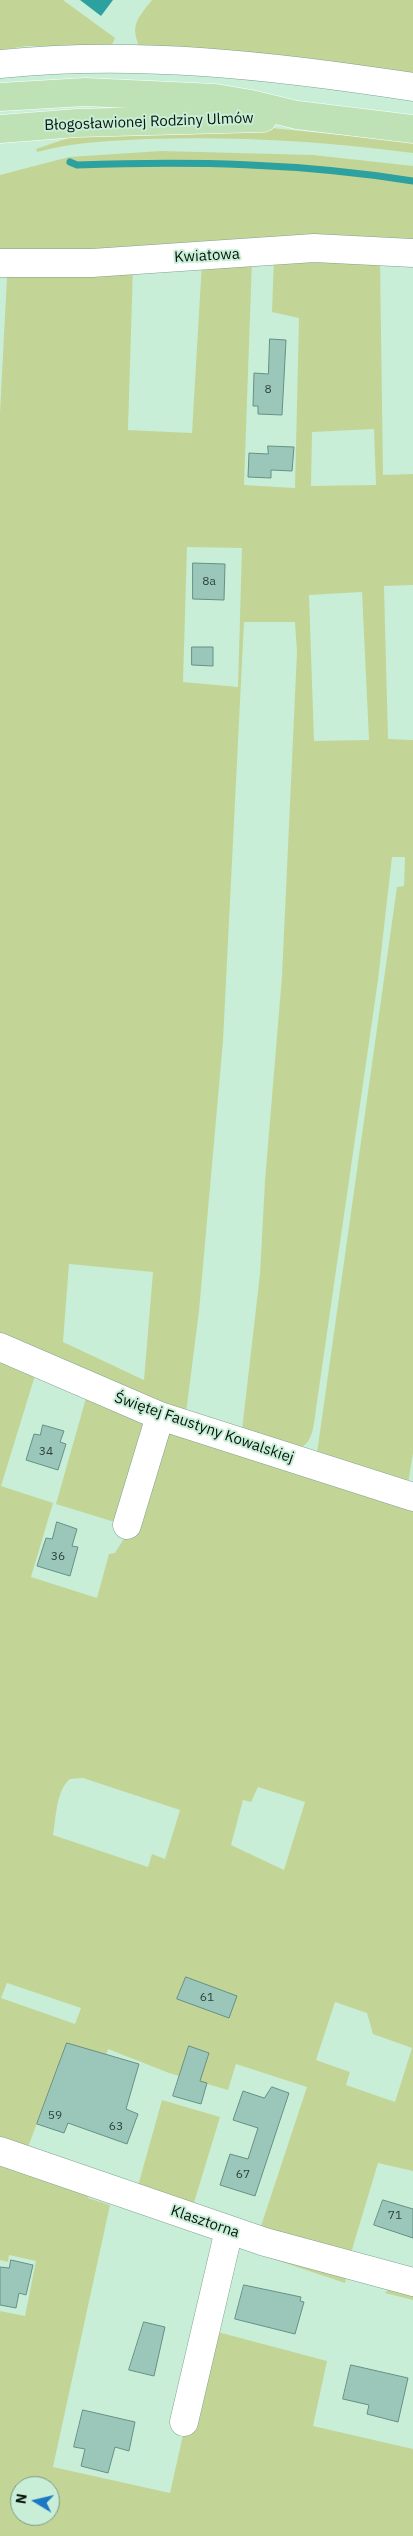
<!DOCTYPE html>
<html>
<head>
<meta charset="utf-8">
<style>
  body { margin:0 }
  #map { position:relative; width:413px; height:2536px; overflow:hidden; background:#c9eed7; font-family:"IBM Plex Sans",sans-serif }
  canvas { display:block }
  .north { position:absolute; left:10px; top:2476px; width:50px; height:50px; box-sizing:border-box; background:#c9eed7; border:1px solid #7b9786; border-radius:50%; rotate:279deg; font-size:14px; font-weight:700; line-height:20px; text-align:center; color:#07140c }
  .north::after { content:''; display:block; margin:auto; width:18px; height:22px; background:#1c78c5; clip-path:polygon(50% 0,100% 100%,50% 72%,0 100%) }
</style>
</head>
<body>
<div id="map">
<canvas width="413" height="2536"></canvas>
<div class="north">N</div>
</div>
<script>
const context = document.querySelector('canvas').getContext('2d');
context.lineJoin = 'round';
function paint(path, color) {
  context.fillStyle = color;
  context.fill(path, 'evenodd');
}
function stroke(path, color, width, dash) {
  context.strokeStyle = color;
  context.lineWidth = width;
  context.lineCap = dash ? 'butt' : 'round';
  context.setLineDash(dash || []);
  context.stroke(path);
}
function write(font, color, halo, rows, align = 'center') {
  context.font = font + ' "IBM Plex Sans",sans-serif';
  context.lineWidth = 4;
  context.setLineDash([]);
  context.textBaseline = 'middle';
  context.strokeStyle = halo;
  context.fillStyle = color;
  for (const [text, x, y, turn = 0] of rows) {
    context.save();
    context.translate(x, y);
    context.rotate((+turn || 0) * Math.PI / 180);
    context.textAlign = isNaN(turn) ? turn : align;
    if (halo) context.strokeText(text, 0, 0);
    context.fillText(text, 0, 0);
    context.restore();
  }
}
paint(new Path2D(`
  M 0,0 L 63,0 L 115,38 L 111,47 L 27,46 L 0,50 Z
  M 152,0 L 413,0 L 413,78 L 141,50 C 129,26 137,19 152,0 Z
  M 271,128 L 413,142 L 413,153 C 325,141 236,136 147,139 C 109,141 74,142 37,152 L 36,149 L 83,133 Z
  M 161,151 L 313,155 L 413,166 L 413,248 L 0,256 L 0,175 L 69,157 Z
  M 300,253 L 374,255 L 380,259 L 383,475 L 413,474 L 413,585 L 384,586 L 388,739 L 413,740 L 413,1453 L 407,1490 L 325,1464 L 317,1453 L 397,887 L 404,886 L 405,857 L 392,857 L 378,980 L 317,1402 C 313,1427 315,1456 281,1448 L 142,1405 L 0,1341 L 0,413 L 7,277 L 0,277 L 0,267 L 133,266 L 128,430 L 192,433 L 202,262 L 252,260 L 244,485 L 295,488 L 299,318 L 272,312 L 274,257 ZM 374,429 L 376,485 L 311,486 L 312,432 ZM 187,547 L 242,548 L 238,687 L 183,682 ZM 362,592 L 369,740 L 314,741 L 309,595 ZM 244,622 L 295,622 L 297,652 L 282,976 L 265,1181 L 260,1274 L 242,1430 L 186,1413 L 199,1311 L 223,1041 ZM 69,1264 L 153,1272 L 144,1380 L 63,1342 Z
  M 0,1352 L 37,1369 L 1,1486 L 53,1503 L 31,1577 L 97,1598 L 109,1554 L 115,1553 L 125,1537 L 159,1428 L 413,1503 L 413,2171 L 378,2163 L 351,2253 L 260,2229 L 307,2087 L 236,2064 L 228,2090 L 169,2073 L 108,2049 L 103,2065 L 63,2054 L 28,2147 L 0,2145 ZM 83,1778 L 180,1810 L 165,1859 L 152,1854 L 148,1867 L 53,1835 C 56,1819 56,1790 70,1779 ZM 258,1787 L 305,1802 L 284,1870 L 231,1845 L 243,1800 L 251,1802 ZM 7,1983 L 81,2008 L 75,2024 L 1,1998 ZM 335,2002 L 367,2013 L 373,2034 L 412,2048 L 395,2102 L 346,2085 L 350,2072 L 316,2060 Z
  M 88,1391 L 152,1419 L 121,1524 L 56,1504 Z
  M 162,2100 L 220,2117 L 193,2206 L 138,2186 Z
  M 0,2157 L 89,2195 L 88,2198 L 110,2205 L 53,2467 L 170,2493 L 185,2426 L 214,2331 L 327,2361 L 313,2426 L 413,2449 L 413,2536 L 0,2536 L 0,2311 L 25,2316 L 36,2261 L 9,2255 L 8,2262 L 0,2260 ZM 20,2486 L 50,2486 L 50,2516 L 20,2516 Z
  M 277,2254 L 347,2271 L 345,2283 L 273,2259 Z
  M 391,2286 L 413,2289 L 413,2300 L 385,2293 Z`), '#c3d596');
paint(new Path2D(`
  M 80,0 L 113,0 L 101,16 Z`), '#2ca1a0');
stroke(new Path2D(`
  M 70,162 L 77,165 C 190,161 301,163 413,181`), '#2ca1a0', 7);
const building = new Path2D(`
  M 270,339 L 286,340 L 282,415 L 258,414 L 258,406 L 253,406 L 254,373 L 268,374 Z
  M 268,446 L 294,447 L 292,471 L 271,470 L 271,478 L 248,477 L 249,453 L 268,454 Z
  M 193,563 L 225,564 L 224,600 L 193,599 Z
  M 192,647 L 213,647 L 213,666 L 192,665 Z
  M 43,1425 L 64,1431 L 60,1442 L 66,1444 L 58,1470 L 26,1460 L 34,1434 L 40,1435 Z
  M 57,1522 L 77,1529 L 72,1546 L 78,1547 L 70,1576 L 37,1566 L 46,1538 L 52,1539 Z
  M 186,1977 L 237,1996 L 229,2018 L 177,1999 Z
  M 67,2043 L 139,2064 L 126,2109 L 138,2114 L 127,2144 L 68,2123 L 64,2133 L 37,2124 Z
  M 189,2046 L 209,2053 L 200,2081 L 207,2083 L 201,2104 L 173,2096 Z
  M 272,2087 L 289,2093 L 255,2196 L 220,2185 L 230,2154 L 248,2159 L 258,2128 L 233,2120 L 243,2091 L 264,2098 Z
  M 383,2200 L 413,2209 L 413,2238 L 374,2225 Z
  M 11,2260 L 33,2265 L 26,2295 L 19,2293 L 16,2308 L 0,2305 L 0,2267 L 9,2268 Z
  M 244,2285 L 301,2297 L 300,2301 L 304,2302 L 295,2334 L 235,2319 Z
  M 144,2322 L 165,2327 L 154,2376 L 129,2370 Z
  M 351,2365 L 408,2378 L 398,2422 L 367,2414 L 369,2405 L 343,2399 Z
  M 83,2410 L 135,2422 L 129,2451 L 115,2447 L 108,2473 L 81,2466 L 85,2449 L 74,2447 Z`);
paint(building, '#9bc7bb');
stroke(building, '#669085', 1);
const minor = new Path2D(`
  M 0,64 C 139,50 276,66 413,87
  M 0,263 L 92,263 L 314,248 L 413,253
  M 0,1347 L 160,1416 L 413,1497
  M 127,1525 L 160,1416
  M 0,2151 L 265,2242 L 413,2282
  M 184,2422 L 229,2230`);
const major = new Path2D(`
  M 0,97 L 85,92 L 215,98 L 251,104 L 297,115 L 413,129
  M 0,129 L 77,123 L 263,118`);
stroke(minor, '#7fa28d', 29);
stroke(major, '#fff', 29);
stroke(minor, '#fff', 28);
stroke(major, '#bee2b5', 28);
write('12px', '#2c4138', null, [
  ["8",268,390],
  ["8a",209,582],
  ["34",46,1452],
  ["36",58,1557],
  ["61",207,1998],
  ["59",55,2116],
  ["63",116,2127],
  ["67",243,2175],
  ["71",395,2216]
]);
write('15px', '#07140c', '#c9eed7', [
  ["Błogosławionej Rodziny Ulmów",149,122,-2],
  ["Kwiatowa",207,256,-3],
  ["Świętej Faustyny Kowalskiej",204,1428,19],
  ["Klasztorna",205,2222,19]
]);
</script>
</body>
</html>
